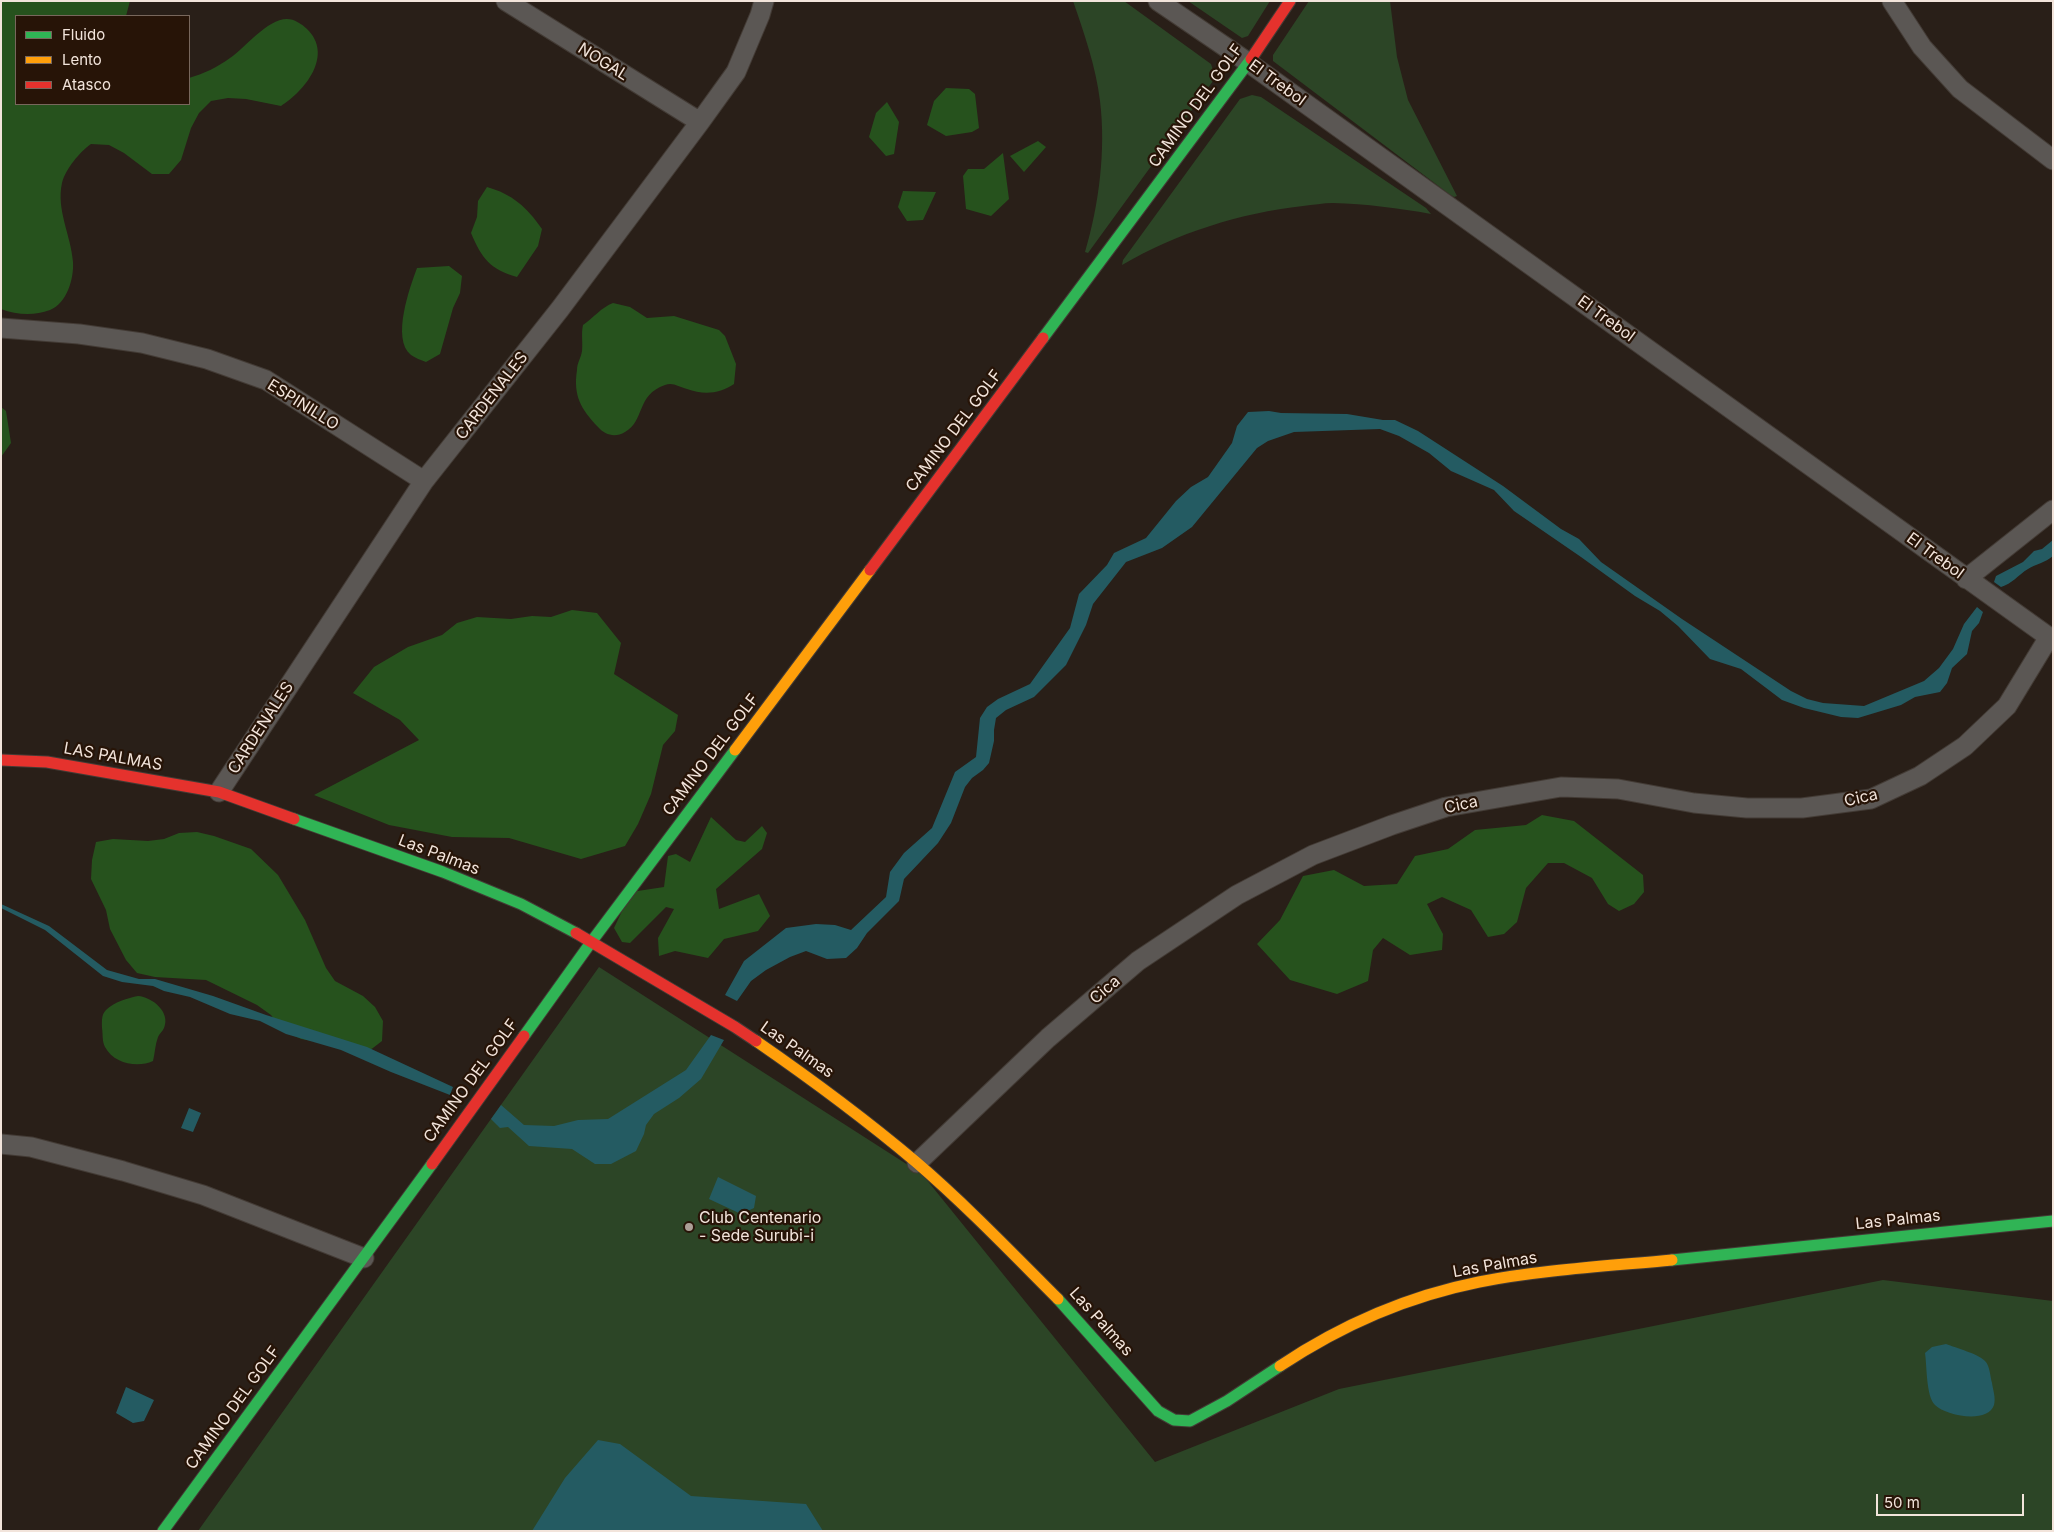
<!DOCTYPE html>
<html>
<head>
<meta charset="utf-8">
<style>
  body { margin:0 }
  #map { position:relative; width:2054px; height:1532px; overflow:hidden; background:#291f18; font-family:Inter,sans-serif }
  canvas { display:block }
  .frame { position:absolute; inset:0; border:2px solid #f2e4db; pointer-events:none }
  .legend { position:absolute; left:15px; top:15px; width:175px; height:90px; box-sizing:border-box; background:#271407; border:1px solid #78675c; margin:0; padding:6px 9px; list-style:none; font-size:15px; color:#f2e4db }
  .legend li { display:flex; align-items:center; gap:10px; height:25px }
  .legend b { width:25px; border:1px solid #78675c }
  .scale { position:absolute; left:1876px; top:1494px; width:148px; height:22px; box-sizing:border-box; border:2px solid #f2e4db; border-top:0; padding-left:6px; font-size:15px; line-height:18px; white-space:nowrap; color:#f2e4db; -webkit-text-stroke:4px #271407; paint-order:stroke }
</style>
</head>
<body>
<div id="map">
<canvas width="2054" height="1532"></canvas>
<div class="frame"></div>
<ul class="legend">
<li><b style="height:6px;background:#30b455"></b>Fluido</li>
<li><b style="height:6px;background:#ff9f0a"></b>Lento</li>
<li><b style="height:6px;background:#e5322d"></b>Atasco</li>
</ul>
<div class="scale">50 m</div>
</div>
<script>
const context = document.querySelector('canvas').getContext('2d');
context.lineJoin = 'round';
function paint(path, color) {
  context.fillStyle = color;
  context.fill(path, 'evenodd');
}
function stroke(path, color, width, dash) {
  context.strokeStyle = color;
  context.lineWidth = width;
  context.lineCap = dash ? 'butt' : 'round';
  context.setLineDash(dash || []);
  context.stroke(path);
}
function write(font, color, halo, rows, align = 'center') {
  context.font = font + ' Inter,sans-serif';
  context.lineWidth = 4.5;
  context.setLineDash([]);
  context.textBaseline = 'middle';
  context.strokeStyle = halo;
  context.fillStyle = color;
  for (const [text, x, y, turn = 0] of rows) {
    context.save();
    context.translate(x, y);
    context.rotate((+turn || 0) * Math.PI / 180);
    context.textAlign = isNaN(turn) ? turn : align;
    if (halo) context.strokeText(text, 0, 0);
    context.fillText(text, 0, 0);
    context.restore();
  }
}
paint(new Path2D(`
  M 1073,1 L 1124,1 L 1211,64 L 1214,73 L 1213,81 L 1088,253 L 1085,252 C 1099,205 1106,150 1100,101 C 1096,67 1084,33 1073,1 Z
  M 1188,1 L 1270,1 L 1248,36 L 1242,38 Z
  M 1309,1 L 1390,1 L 1397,57 L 1408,100 L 1457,196 L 1454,197 L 1449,194 L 1273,61 L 1273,55 Z
  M 1252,95 L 1261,97 L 1426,208 L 1431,214 C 1399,208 1366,204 1333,203 C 1323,203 1313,205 1303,206 C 1240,213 1177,233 1122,265 L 1123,260 L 1240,99 Z
  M 599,967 L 922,1174 L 1155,1462 L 1339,1389 L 1883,1280 L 2053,1301 L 2053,1531 L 198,1531 Z`), '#2c4526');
paint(new Path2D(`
  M 1,1 L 130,1 L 126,16 L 16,16 L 16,104 L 189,104 L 189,78 C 203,74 218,67 230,58 C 245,48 267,19 287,19 C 294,19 302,24 307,29 C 334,55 305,91 281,106 L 246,99 L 228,98 L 211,101 L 199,113 L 191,128 L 181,160 L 169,174 L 152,174 L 124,153 L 109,145 L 91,144 C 80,152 66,168 62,183 C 56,210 71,235 73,262 C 74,279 67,303 50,310 C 34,316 17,315 1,309 Z
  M 946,88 L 969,89 L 975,94 L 979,128 L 972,132 L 946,136 L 927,125 L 934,101 Z
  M 887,102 L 899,122 L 894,154 L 886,156 L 869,137 L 876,113 Z
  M 1038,141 L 1046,147 L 1024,172 L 1010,156 Z
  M 1003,153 L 1009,199 L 991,216 L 966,209 L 963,176 L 968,169 L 984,169 Z
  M 487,187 C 512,194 527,207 542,229 L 538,246 L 517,277 C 490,269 482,259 471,233 L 477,217 L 478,201 Z
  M 903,191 L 936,192 L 923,220 L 907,221 L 898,207 Z
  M 449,266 L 462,276 L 460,293 L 453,308 L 440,354 L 426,362 C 421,360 415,358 411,355 C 391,339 410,287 417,268 Z
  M 613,303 L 630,307 L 647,318 L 674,316 L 719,330 L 725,336 L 736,364 L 734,384 C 720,394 703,395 687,389 C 679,387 673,382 665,385 C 636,395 645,421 625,432 C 615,438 605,435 598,427 C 581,409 573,396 577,370 C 577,363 581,358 582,351 C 583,342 581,334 583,325 C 593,318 602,307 613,303 Z
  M 1,407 L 6,411 L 11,443 L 1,457 Z
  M 572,610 L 597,613 L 621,643 L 614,674 L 678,715 L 675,731 L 663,745 L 651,794 L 638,824 L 625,846 L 581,859 L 509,838 L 452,837 L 389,825 L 314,795 L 419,740 L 400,720 L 353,693 L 374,667 L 408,647 L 442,635 L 457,623 L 477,617 L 511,619 L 532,616 L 551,617 Z
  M 1542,815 L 1574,821 L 1643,875 L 1644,892 L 1634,904 L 1619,911 L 1608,904 L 1592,878 L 1564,863 L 1548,863 L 1526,888 L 1517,922 L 1504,934 L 1488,937 L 1471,910 L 1442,897 L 1427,904 L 1443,934 L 1442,950 L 1410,955 L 1383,938 L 1373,950 L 1368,981 L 1337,994 L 1290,980 L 1257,944 L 1280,920 L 1303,876 L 1334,870 L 1364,886 L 1397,884 L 1415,856 L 1448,849 L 1475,830 L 1526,825 Z
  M 711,817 L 736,840 L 745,842 L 762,826 L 767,833 L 762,849 L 716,889 L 719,909 L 759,894 L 770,916 L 758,931 L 724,939 L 708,958 L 675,951 L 659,956 L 658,938 L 674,909 L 666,907 L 630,943 L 622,942 L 614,928 L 631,892 L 664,887 L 668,856 L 676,854 L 690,862 Z
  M 197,832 L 214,836 L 251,849 L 278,875 L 305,920 L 326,968 L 335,981 L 363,996 L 375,1007 L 383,1021 L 382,1041 L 369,1051 L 301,1039 L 281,1029 L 271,1015 L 257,1005 L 206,980 L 155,977 L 137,973 L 126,960 L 110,929 L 106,910 L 91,879 L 92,860 L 96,842 L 113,839 L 148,841 L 164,839 L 179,833 Z
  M 138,996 C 152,997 171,1012 164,1028 C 163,1031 159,1034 158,1037 C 155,1045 155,1053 153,1061 C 138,1068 114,1064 105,1047 C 102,1041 103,1035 102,1028 C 102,1022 101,1015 106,1010 C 114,1002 128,998 138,996 Z`), '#26521d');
paint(new Path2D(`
  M 1269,411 L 1281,413 L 1347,414 L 1383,420 L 1395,420 L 1418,431 L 1503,486 L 1561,529 L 1579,539 L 1601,562 L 1682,619 L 1791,691 L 1807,699 L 1823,703 L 1864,706 L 1924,681 L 1939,668 L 1953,649 L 1964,624 L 1977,607 L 1983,612 L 1979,623 L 1972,631 L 1967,654 L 1952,668 L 1947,683 L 1940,692 L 1915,697 L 1901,705 L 1858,718 L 1841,717 L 1804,708 L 1782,700 L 1741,669 L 1710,659 L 1678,626 L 1660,611 L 1635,596 L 1581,557 L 1514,511 L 1494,490 L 1451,471 L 1429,453 L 1399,436 L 1380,429 L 1294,432 L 1268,441 L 1257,448 L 1192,527 L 1162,548 L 1126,562 L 1093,604 L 1086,625 L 1066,665 L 1034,697 L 1006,710 L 996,718 L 994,730 L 994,741 L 989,763 L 983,770 L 972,778 L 965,787 L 951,823 L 938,843 L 904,879 L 899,901 L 867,933 L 857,948 L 846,958 L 827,959 L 806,951 L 790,957 L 766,970 L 751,981 L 737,1001 L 725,995 L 744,961 L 786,928 L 816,924 L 835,925 L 851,930 L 886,897 L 890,872 L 904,853 L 932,828 L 955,772 L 976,757 L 980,718 L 987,707 L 998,699 L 1030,684 L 1070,628 L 1079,594 L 1107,565 L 1114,553 L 1146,538 L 1176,501 L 1191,487 L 1208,477 L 1232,443 L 1237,426 L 1248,412 Z
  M 2053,540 L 2053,556 C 2045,563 2036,564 2028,569 C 2018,575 2012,584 2001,587 L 1994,582 L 1996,576 L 2023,562 L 2034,551 L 2042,549 Z
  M 1,904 L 49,926 L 107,970 L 139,979 L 155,979 L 213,996 L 266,1015 L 367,1047 L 453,1087 L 450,1095 L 391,1072 L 341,1050 L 286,1034 L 260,1021 L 230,1014 L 190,997 L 164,991 L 153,986 L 122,982 L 103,976 L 45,930 L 1,908 Z
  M 711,1035 L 724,1040 L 701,1079 L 679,1098 L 654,1114 L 646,1125 L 644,1134 L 636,1151 L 611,1164 L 595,1164 L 572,1149 L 529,1146 L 508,1127 L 500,1128 L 491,1119 L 501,1105 L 524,1125 L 554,1126 L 578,1120 L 608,1119 L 686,1070 Z
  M 189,1108 L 201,1113 L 193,1132 L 181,1128 Z
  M 718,1177 L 756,1196 L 754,1208 L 741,1214 L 709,1199 Z
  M 1946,1344 C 1956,1348 1979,1354 1985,1361 C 1990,1366 1990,1376 1992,1383 C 1993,1390 1996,1398 1994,1405 C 1988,1424 1946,1416 1935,1405 C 1926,1396 1927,1366 1925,1353 L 1932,1347 Z
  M 126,1387 L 154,1400 L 144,1421 L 133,1423 L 116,1413 Z
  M 598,1440 L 620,1444 L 691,1496 L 806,1504 L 823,1531 L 532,1531 L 565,1478 Z`), '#245b62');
const street = new Path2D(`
  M 506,1 L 700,122
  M 1158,1 L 1249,63 L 2053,640
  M 1892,1 L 1922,47 L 1960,89 L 2053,160
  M 1,328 L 79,334 L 142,343 L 207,359 L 266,380 L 424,481
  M 1966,579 L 2053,510
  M 219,792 L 424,481 L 560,309 L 700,122 L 736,72 L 760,15 L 764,1
  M 1,1144 L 31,1147 L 123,1171 L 203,1195 L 364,1258
  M 917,1163 L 1048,1038 L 1138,961 L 1237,895 L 1313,855 L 1392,825 L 1446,807 L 1561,787 L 1618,789 L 1694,803 L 1747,808 L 1802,808 L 1871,799 L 1920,776 L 1965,746 L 2007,706 L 2049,637`);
const fast = new Path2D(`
  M 1043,338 L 1251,59
  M 294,819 L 443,872 L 521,904 L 576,933
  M 524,1036 L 592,941 L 735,750
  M 1672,1260 L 2053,1221
  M 1058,1299 L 1158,1411 L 1174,1420 L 1190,1421 L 1227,1401 L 1280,1366
  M 163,1531 L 432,1164`);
const slow = new Path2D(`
  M 735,750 L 870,570
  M 756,1041 C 811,1079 865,1119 916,1162 C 966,1205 1012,1253 1058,1299
  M 1280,1366 C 1340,1326 1409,1296 1479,1282 C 1540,1270 1609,1266 1672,1260`);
const jam = new Path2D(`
  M 1251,59 L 1290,1
  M 870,570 L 1043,338
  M 1,760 L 47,762 L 219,792 L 294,819
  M 576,933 L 735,1027 L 756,1041
  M 432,1164 L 524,1036`);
stroke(street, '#433b35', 21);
stroke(fast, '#433b35', 13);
stroke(slow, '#433b35', 13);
stroke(jam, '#433b35', 13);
stroke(street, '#5b5754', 19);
stroke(fast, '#30b455', 11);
stroke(slow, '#ff9f0a', 11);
stroke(jam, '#e5322d', 11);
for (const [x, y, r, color] of [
  [689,1227,5,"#ac9f97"]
]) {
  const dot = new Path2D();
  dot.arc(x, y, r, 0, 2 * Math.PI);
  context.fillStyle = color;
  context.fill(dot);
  stroke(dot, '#271407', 2);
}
write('16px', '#f2e4db', '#271407', [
  ["NOGAL",603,62,32],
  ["El Trebol",1277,83,36],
  ["CAMINO DEL GOLF",1196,106,-54],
  ["El Trebol",1606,319,36],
  ["CARDENALES",492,396,-52],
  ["ESPINILLO",303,405,32],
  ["CAMINO DEL GOLF",954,431,-53],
  ["El Trebol",1935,556,36],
  ["CARDENALES",261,728,-57],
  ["CAMINO DEL GOLF",711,755,-53],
  ["LAS PALMAS",113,757,10],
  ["Cica",1861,798,-13],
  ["Cica",1461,805,-12],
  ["Las Palmas",439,855,21],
  ["Cica",1105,990,-41],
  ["Las Palmas",797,1050,35],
  ["CAMINO DEL GOLF",471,1081,-54],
  ["Las Palmas",1898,1220,-6],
  ["Las Palmas",1495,1265,-10],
  ["Las Palmas",1101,1322,48],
  ["CAMINO DEL GOLF",233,1408,-54]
]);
write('16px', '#f2e4db', '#271407', [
  ["Club Centenario",699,1218],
  ["- Sede Surubi-i",699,1236]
], 'left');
</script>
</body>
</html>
